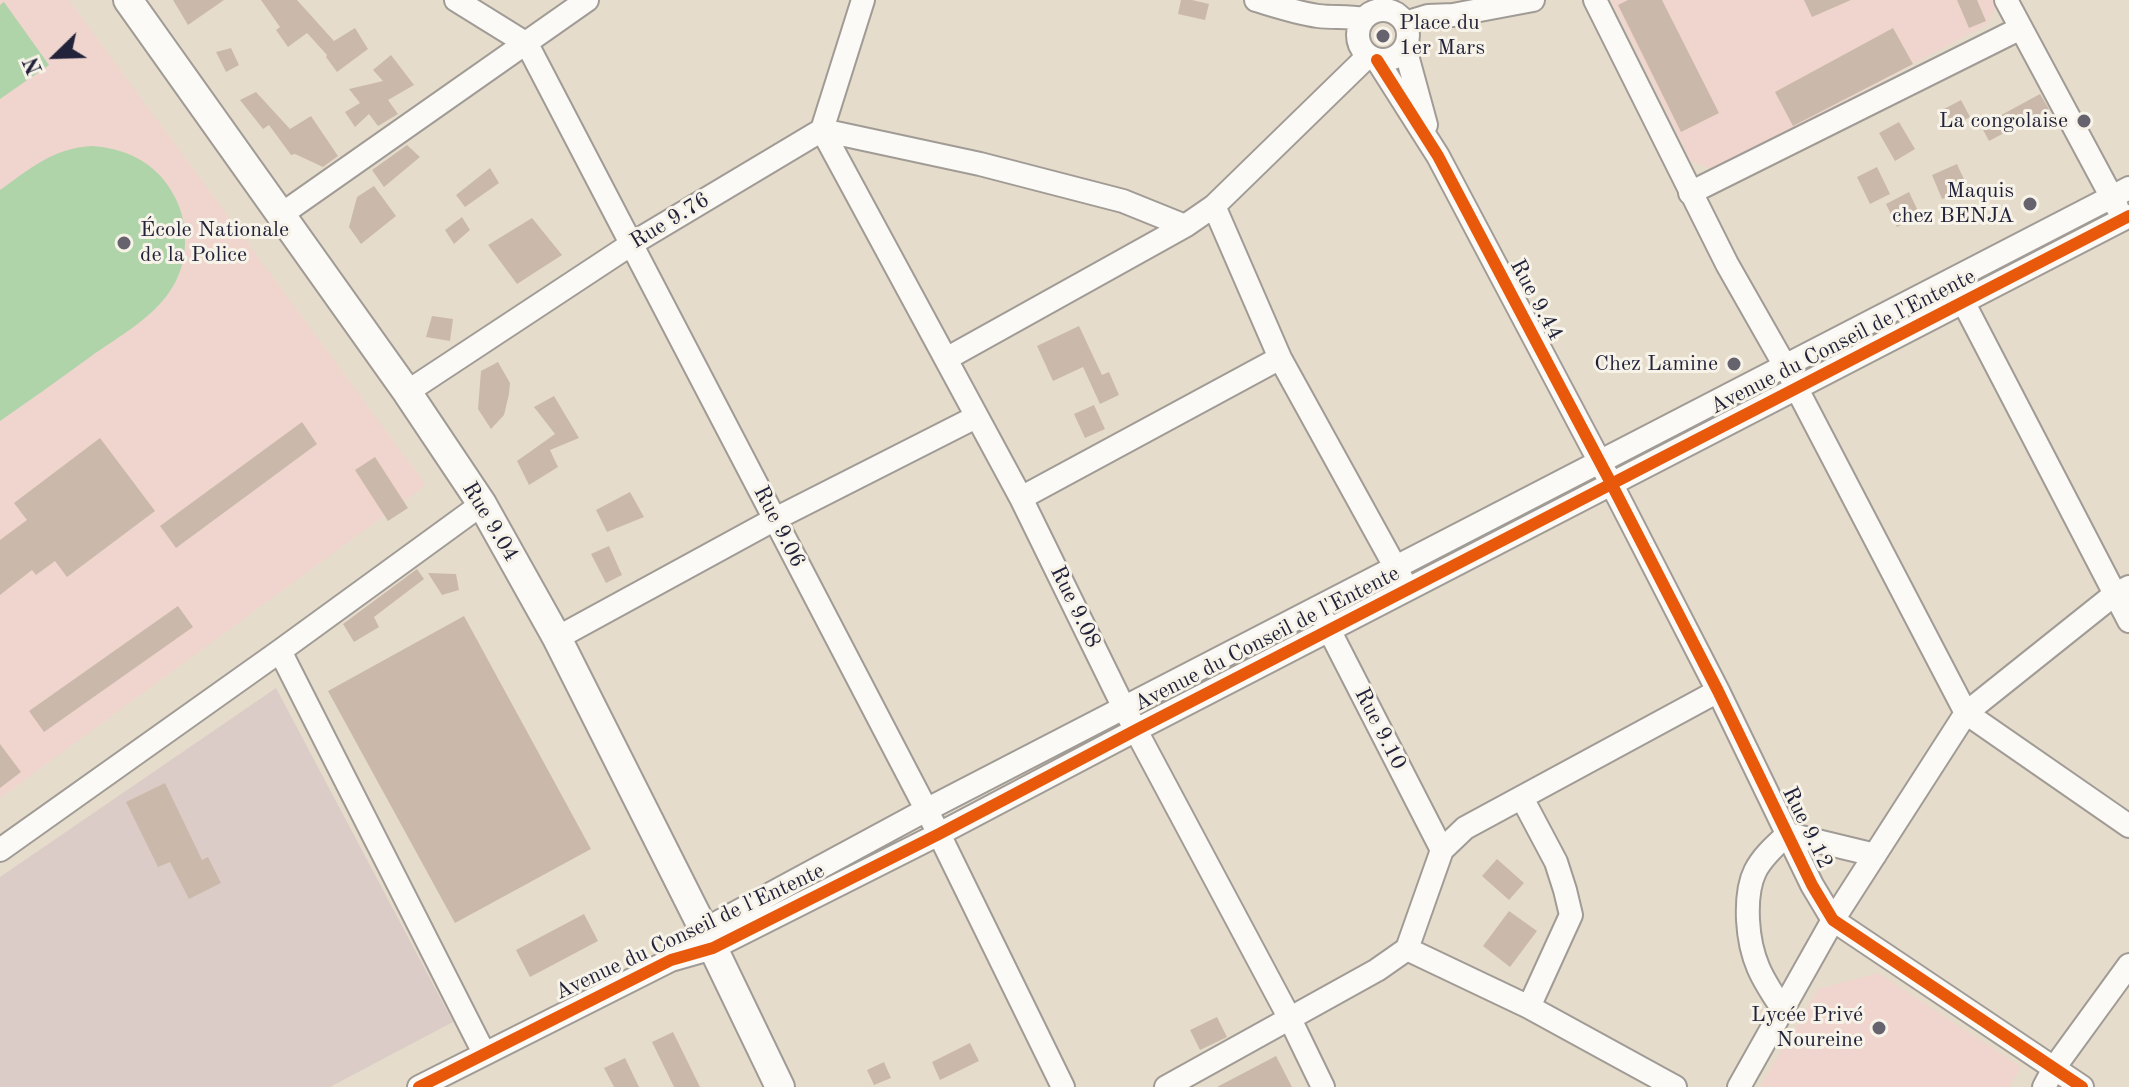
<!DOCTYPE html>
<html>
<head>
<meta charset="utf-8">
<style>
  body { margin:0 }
  #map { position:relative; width:2129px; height:1087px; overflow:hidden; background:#e6dccc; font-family:"Old Standard TT",serif }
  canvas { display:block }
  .north { position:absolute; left:16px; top:16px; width:80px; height:80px; -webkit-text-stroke:6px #f7f3e8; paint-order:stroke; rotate:247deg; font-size:22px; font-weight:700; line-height:32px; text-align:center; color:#22223b }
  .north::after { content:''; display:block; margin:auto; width:28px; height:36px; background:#22223b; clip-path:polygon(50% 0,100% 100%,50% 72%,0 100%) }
</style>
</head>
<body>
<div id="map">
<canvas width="2129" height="1087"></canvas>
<div class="north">N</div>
</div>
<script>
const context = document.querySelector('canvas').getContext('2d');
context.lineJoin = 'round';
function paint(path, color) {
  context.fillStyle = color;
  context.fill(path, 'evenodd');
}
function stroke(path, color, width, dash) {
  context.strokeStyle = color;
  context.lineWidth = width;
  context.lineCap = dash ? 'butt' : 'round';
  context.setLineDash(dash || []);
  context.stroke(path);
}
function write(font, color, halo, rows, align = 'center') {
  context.font = font + ' "Old Standard TT",serif';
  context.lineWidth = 6;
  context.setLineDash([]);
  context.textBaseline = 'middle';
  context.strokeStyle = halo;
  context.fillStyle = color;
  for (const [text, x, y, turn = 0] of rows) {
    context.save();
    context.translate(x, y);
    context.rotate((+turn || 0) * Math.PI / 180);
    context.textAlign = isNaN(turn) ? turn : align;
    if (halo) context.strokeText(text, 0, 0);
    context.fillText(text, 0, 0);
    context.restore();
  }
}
paint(new Path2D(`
  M 0,0 L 69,0 L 426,485 L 0,798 Z
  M 1611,0 L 1995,0 L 1998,5 L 1986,25 L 1715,170 L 1691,161 Z
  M 1878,973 L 2021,1067 L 2009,1087 L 1760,1087 L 1818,989 Z`), '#efd5cd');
paint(new Path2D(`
  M 276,688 L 453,1022 L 330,1087 L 0,1087 L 0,877 Z`), '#dbccc7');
paint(new Path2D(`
  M 4,2 L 49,65 L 0,99 L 0,5 Z
  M 91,146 C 125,148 155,162 172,192 C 181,207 185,223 185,239 C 186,301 134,326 90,357 C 60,379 30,400 0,421 L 0,190 C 31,168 52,149 91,146 Z`), '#afd4a9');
paint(new Path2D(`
  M 173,0 L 224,0 L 188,25 Z
  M 261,0 L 297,0 L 334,41 L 355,28 L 368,49 L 337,72 L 326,57 L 327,55 L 307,33 L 288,47 L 276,30 L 280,27 Z
  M 1181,0 L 1192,0 L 1209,4 L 1205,20 L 1178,14 Z
  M 1628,0 L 1662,0 L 1719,113 L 1681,132 L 1618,5 Z
  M 1804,0 L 1851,0 L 1812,17 Z
  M 1957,0 L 1977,0 L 1986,21 L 1969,28 Z
  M 1893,28 L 1913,64 L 1793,126 L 1775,92 Z
  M 231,48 L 239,65 L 226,72 L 216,52 Z
  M 391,55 L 414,85 L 388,100 L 398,114 L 378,126 L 369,114 L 355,127 L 345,112 L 360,103 L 349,89 L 383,81 L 373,70 Z
  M 256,92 L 290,129 L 311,116 L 338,156 L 323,167 L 295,154 L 291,155 L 269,125 L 263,129 L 240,100 Z
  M 2040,94 L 2049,109 L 1989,141 L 1981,126 Z
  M 1961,100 L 1970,117 L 1953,126 L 1944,109 Z
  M 1899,122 L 1915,149 L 1895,161 L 1879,133 Z
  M 407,145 L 420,157 L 384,187 L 372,170 Z
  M 1957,164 L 1968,188 L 1942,199 L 1932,175 Z
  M 1877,167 L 1890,194 L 1870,204 L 1857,177 Z
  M 490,168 L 499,183 L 465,207 L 456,195 Z
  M 374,186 L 396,216 L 361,244 L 349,227 L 357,197 Z
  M 1909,192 L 1920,215 L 1897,227 L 1886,204 Z
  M 462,217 L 470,230 L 454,244 L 445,230 Z
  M 532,218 L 562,255 L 517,284 L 488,245 Z
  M 432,316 L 453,319 L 450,341 L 426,337 Z
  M 1079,326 L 1102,375 L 1109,372 L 1119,395 L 1100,404 L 1083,367 L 1053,381 L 1037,346 Z
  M 498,362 L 510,383 L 509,394 L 504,415 L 491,429 L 478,409 L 481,371 Z
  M 554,396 L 579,438 L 550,450 L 558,467 L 529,485 L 517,461 L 555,434 L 534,407 Z
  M 1094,405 L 1105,429 L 1085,438 L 1074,414 Z
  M 302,422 L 317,444 L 176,548 L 160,526 Z
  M 100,438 L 155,511 L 67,577 L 55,561 L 36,575 L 32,570 L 0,595 L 0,540 L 27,520 L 14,503 Z
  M 375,457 L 408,508 L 388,521 L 355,470 Z
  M 630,492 L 644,517 L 607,532 L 596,510 Z
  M 609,546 L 622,575 L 606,583 L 591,554 Z
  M 417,569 L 424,579 L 374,617 L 379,627 L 354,642 L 343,624 Z
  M 428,573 L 456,574 L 459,590 L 442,595 Z
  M 178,606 L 193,627 L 44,732 L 29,711 Z
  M 464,616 L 591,849 L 455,923 L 328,691 Z
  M 0,744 L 21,772 L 0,788 Z
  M 165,783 L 202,860 L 208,857 L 221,883 L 189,899 L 170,862 L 158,867 L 126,802 Z
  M 1497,859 L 1524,883 L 1509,900 L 1482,876 Z
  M 1509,911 L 1537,931 L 1510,967 L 1483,946 Z
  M 584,914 L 598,941 L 530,977 L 516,950 Z
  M 1217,1017 L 1227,1037 L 1200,1050 L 1190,1030 Z
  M 673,1032 L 700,1087 L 674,1087 L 652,1042 Z
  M 970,1043 L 979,1061 L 940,1080 L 932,1062 Z
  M 1276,1056 L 1292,1087 L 1217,1087 Z
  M 625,1058 L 639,1087 L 614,1087 L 604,1068 Z
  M 884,1062 L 891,1078 L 874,1085 L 867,1070 Z`), '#cab9aa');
const minor = new Path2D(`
  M 456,0 L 527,44 L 939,834 L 1063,1087
  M 1256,0 C 1276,6 1297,13 1318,16 C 1333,18 1348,16 1363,19
  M 1595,0 L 1727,264 L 1785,366 L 1966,713 L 2129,826
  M 2006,0 L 2117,207
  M1358 35a25 25 0 1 1 50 0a25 25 0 1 1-50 0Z
  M 1405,23 L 1428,16 L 1453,15 L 1533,0
  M 1405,48 L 1426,125
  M 1377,60 L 1438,156 L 1612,485 L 1718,691 L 1812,885 L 1833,920 L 2082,1087
  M 822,130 L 1021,498 L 1124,708 L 1290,1019 L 1323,1087
  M 822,130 L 980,164 L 1123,201 L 1185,226
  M 1690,193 L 2021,28
  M 1214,206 L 1280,358 L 1403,581
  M 282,214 L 587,0
  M 1956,288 L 2129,621
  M 946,359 L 1185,226 L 1214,206 L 1368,56
  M 407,392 L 633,243 L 822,130 L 863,0
  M 1021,498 L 1280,358
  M 1322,616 L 1442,850
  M 557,638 L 775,519 L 976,417
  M 280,651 L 484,1053
  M 1522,798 L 1556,862 L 1565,890 L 1571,915 L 1529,1007
  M 0,850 L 280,651 L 482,504
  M 692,941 L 704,930 L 926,810 L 2129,188
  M 1407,949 L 1529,1007 L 1675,1087
  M 1784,1011 C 1762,979 1750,959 1748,920 C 1746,876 1756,862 1788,834 L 1875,855
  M 419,1087 L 671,960 L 713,948 L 939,834 L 1136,730 L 2129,216
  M 1166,1087 L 1377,970 L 1407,949 L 1442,850 L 1465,828 L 1718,691
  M 1739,1087 L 1833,920 L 1966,713 L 2115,594 L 2129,587
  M 2044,1087 L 2054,1068 L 2129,965`);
const major = new Path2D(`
  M 128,0 L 407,392 L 482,504 L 557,638 L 713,948 L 780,1087`);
stroke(minor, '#a19b95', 26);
stroke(major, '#a19b95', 32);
stroke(minor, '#fbfaf7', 22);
stroke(major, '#fbfaf7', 28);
stroke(new Path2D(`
  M 1377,60 L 1438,156 L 1612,485 L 1718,691 L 1812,885 L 1833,920 L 2082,1087
  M 419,1087 L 671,960 L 713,948 L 939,834 L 1136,730 L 2129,216`), '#e8590c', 12);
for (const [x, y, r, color] of [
  [1383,36,8,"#67636e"],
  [2084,121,8,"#67636e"],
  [2030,204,8,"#67636e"],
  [124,243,8,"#67636e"],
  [1734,364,8,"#67636e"],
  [1879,1028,8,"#67636e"]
]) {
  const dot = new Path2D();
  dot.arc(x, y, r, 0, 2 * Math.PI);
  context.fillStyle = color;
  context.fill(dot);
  stroke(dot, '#f7f3e8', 3);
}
write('22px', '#22223b', '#f7f3e8', [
  ["Place du",1399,23,"left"],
  ["1er Mars",1399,48,"left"],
  ["La congolaise",2068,121],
  ["Maquis",2014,191],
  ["chez BENJA",2014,216],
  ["École Nationale",140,230,"left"],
  ["de la Police",140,255,"left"],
  ["Chez Lamine",1718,364],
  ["Lycée Privé",1863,1015],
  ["Noureine",1863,1040]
], 'right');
write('22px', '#22223b', '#f7f3e8', [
  ["Rue 9.76",670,221,-31],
  ["Rue 9.44",1536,300,62],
  ["Avenue du Conseil de l'Entente",1843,342,-27],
  ["Rue 9.04",490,522,59],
  ["Rue 9.06",779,527,63],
  ["Rue 9.08",1075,607,64],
  ["Avenue du Conseil de l'Entente",1267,639,-27],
  ["Rue 9.10",1380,729,63],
  ["Rue 9.12",1807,828,64],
  ["Avenue du Conseil de l'Entente",690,932,-25]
]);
</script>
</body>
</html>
